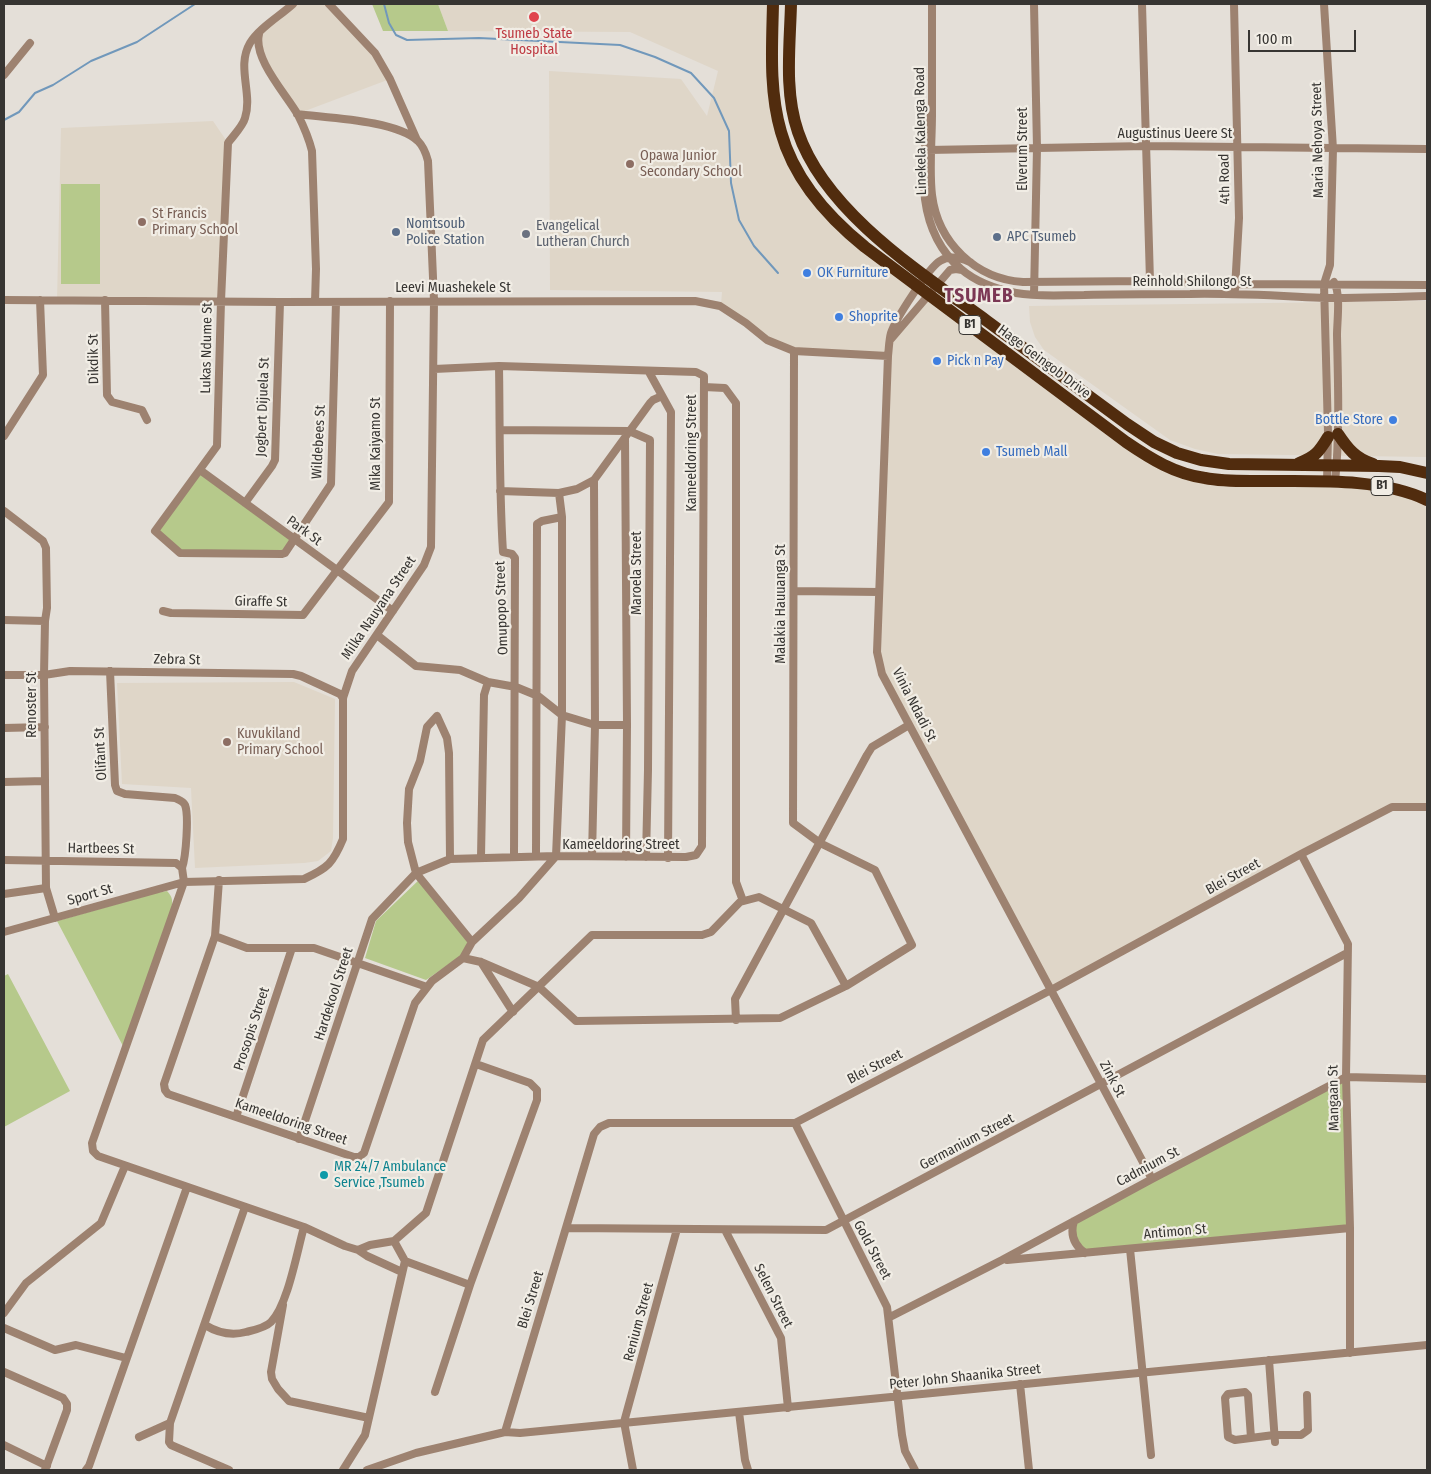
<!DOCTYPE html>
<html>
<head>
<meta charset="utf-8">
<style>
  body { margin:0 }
  #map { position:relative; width:1431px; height:1474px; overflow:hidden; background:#e4dfd8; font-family:"Fira Sans Condensed",sans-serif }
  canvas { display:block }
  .frame { position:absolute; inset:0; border:5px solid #373532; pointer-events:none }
  .scale { position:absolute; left:1248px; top:30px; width:108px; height:22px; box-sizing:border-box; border:2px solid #373532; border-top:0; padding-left:6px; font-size:15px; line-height:18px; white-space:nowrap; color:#373532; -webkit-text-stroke:4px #f1ede5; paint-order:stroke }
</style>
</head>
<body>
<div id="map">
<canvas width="1431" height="1474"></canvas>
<div class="frame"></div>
<div class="scale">100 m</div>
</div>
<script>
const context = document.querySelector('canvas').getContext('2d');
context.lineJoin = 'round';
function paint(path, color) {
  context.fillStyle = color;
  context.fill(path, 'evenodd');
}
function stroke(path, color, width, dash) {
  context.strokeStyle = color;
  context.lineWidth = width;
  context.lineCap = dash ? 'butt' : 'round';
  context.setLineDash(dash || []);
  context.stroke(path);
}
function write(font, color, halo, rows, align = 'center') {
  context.font = font + ' "Fira Sans Condensed",sans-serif';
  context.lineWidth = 4.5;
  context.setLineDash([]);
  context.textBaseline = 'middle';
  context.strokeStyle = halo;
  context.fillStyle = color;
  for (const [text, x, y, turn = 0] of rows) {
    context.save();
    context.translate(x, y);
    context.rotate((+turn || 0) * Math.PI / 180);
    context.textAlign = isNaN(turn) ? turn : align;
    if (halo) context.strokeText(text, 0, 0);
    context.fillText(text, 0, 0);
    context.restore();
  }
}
paint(new Path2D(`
  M 293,4 L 329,4 L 367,42 L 390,79 L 297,114 L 278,85 L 258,39 L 260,32 Z
  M 438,4 L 773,4 L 781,133 L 819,202 L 919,287 L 891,338 L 930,295 L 1126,442 L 1180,472 L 1335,482 L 1427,500 L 1427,807 L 1388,808 L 1051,990 L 882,674 L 877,652 L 888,356 L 794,351 L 767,340 L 721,305 L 722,292 L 550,290 L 549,71 L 681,79 L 707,116 L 718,71 L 630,32 L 448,31 Z
  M 213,121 L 228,143 L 221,301 L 57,300 L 61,128 Z
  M 1427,301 L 1427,457 L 1218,454 L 1195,449 L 1170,440 L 1044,350 L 1035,337 L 1030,322 L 1029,306 Z
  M 294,682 L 335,699 L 333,838 L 331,851 L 318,861 L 304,863 L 195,868 L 191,788 L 122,784 L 117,683 Z`), '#dfd6c8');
paint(new Path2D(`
  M 372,4 L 438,4 L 448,31 L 383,31 Z
  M 61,184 L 100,184 L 100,284 L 61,284 Z
  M 200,470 L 295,540 L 285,553 L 180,553 L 156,533 Z
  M 421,878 L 469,939 L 462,955 L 426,980 L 365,958 L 376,921 Z
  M 167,891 C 173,897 173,902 171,910 L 123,1046 L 57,921 L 156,893 Z
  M 8,974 L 70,1091 L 4,1127 L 4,976 Z
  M 1346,1077 L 1350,1228 L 1085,1253 L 1076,1244 L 1074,1221 Z`), '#b6c98b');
stroke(new Path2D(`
  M 384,4 L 389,23 L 396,35 L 407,40 L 479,38 L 620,45 L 655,57 L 691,73 L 714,98 L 729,131 L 731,183 L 739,220 L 754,246 L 778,273
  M 4,120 L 19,112 L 35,93 L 53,85 L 91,61 L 137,42 L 195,4`), '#7198bb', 2);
stroke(new Path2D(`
  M 293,4 C 280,16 259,28 250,43 C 236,67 253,93 245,118 C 243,126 233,136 228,143 L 221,301 L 217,446 L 155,531 L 180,553 L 282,554 L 285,553 L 331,484 L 336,302
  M 329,4 L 375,53 L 390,79 L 417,140
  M 932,4 C 932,41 932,78 932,114 C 932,141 929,169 932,195 C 938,243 976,279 1023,282 L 1150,281 L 1236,284 L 1427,285
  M 1142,4 L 1150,281
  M 1234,4 L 1239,218 L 1235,289
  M 1324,4 L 1333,149 L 1330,265 L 1324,284 L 1328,433 L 1327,482
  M 259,34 C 253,59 286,94 298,115 C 304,127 309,139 312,151 L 316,269 L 315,302
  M 4,75 L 30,43
  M 928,118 C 921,171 916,231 961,269 C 976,282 996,289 1016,293 C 1038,297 1061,295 1084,295 C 1119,294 1154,294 1190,294 C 1235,293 1280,296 1325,298 C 1359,298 1393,297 1427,296
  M 928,150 L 1147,146 L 1427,149
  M 970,262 C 961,258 949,255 940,261 C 929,267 895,320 891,333 C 889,340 889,348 888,356 L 877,652 L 882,674 L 1152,1179
  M 1334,282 C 1341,294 1337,321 1337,335 C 1338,384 1340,434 1335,482
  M 1034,295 L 1037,148 L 1034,4
  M 4,300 L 280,302 L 695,301 L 720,306 L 746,323 L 767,340 L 794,351 L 888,356
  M 105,300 L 107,395 L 112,402 L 142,410 L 147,420
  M 891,339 L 950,270 L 956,269 L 962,270
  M 499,366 C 500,428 499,490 503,552 L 512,554 L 515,558 L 514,857
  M 649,372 L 671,412 L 668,858
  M 704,387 L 725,388 L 736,403 L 736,882 L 743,901
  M 500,430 L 629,431 L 650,440 L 648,770 L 646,857
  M 4,436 L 43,375 L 40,300
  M 625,438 L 627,725 L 626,857
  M 200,470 L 393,611
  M 500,491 L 559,493 L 577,489 L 594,480 L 650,403 L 653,400 L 662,396
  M 245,503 L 272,466 L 275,460 L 280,302
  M 4,511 L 43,541 L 46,548 L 47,608 L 45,621 L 44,675 L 46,888 L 55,918
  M 794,591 L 879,592
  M 163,611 L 171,613 L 303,615 L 389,502 L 390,301
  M 4,620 L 45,621
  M 377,635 L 416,666 L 460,670 L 488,682 L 516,687 L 538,696 L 562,715 L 595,725 L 627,725
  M 110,671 L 115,785 L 117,791 L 125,794 L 175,798 C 179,800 183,801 185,805 C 189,815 186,857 182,868
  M 4,675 L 44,675 L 70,671 L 293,674 L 301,676 L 340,694 L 343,698
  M 4,728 L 45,727
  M 4,782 L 45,781
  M 1301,854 L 1348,944 L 1346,1077 L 1350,1228 L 1350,1353
  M 536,856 L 537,524 L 542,521 L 562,517
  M 592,856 L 595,725 L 594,480
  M 481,857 L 484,695 L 488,682
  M 450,859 L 449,753 L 447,738 L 437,716 L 427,727 L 420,761 L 409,789 L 407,823 L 408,842 L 416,873 L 472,942
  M 4,860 L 176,863 L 182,868 L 184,882 L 92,1143 L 93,1151 L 98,1156 L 304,1227 L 345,1246 L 358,1250 L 370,1245 L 394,1241 L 426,1213 L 483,1040 L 592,935 L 702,935 L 711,932 L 740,902 L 759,897 L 811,923 L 846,986
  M 219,880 L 215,936 L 164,1084 L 165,1090 L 168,1094 L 354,1157 L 359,1157 L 364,1153 L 415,1003 L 432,981 L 463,958 L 472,942 L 519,898 L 556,856 L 686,857 L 696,855 L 702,846 L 704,376 L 696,372 L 499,366 L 434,369
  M 4,894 L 46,888
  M 4,932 L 184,882 L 304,879 C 328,868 333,863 343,839 L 343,698 L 352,671 L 424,565 L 431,547 L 434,301 L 428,161 C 426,153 424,147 418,141 C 396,120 327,118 297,114
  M 215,936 L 247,948 L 314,948 L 427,987
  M 463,958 L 481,962 L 539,987 L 576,1021 L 780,1018 L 846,986 L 912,945 L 875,870 L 820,843 L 793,823 L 794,351
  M 481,962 L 513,1012
  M 736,1020 L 735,999 L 867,755 L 872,747 L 909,725
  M 236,1117 L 292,948
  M 795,1123 L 887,1307 L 902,1435 L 905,1451 L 915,1470
  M 299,1139 L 372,919 L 416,873 L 450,859 L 556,856 L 562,715 L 562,517 L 559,493
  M 1074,1221 C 1070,1234 1074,1245 1085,1253
  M 567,1228 L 826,1230 L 1347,953
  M 725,1230 L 781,1338 L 788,1408
  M 394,1241 L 405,1261 L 470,1285
  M 1130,1249 L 1151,1455
  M 358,1250 L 367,1256 L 402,1272
  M 1007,1260 L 1350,1228
  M 283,1305 L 271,1372 L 272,1379 L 278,1389 L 289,1401 L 369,1418
  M 4,1313 L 26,1283 L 101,1223 L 125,1166
  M 890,1317 L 1002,1260 L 1152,1179 L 1346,1077 L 1427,1079
  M 205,1325 C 218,1333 231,1336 246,1332 C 254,1330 265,1328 271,1322 C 288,1305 297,1251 304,1227
  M 4,1328 L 55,1350 L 76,1345 L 126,1358
  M 1269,1360 L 1275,1442
  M 4,1372 L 63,1398 L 67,1404 L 67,1410 L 45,1470
  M 1020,1384 L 1029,1470
  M 435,1392 L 470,1285 L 537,1100 L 537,1090 L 530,1083 L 476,1064
  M 739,1412 L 745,1460 L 748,1470
  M 170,1423 L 169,1442 L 171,1445 L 229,1470
  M 505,1432 L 594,1134 L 600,1127 L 609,1123 L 795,1123 L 1051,990 L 1301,854 L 1392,807 L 1427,807
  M 139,1437 L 170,1423 L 245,1207
  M 1251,1438 L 1248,1395 L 1245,1392 L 1228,1394 L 1225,1398 L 1228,1437 L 1235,1440 L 1274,1435 L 1301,1435 L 1308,1430 L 1307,1395
  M 4,1445 L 47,1466
  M 86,1470 L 89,1466 L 187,1187
  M 343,1470 L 365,1435 L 405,1261
  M 367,1470 L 416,1453 L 505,1432 L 520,1433 L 1427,1345
  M 633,1470 L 624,1422 L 677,1229`), '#9d8270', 8);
stroke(new Path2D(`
  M 773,4 C 772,47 769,91 781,132 C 794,179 829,218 865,247 L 1126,442 C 1151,459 1175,474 1205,478 C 1220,481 1235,481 1251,481 C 1306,482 1376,476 1427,500
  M 791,4 C 790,45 784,92 798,132 C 825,212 921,273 987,321 C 1034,356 1081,390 1127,424 L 1154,442 L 1177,453 L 1201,460 L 1229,464 L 1379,466 L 1400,467 L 1427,473
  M 1338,434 C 1348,449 1356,459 1373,464
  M 1299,463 C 1315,457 1319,452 1328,437`), '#512c0e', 12);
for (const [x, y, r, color] of [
  [534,17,6,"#e0444e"],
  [630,164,5,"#8d6e63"],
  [142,222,5,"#8d6e63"],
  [396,232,5,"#5c6f8a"],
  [526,234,5,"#6b7280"],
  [997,237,5,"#5c6f8a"],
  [807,273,5,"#3f7fe0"],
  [839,317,5,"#3f7fe0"],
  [937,361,5,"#3f7fe0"],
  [1393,420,5,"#3f7fe0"],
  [986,452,5,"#3f7fe0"],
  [227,742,5,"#8d6e63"],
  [324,1175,5,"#0f9aa8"]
]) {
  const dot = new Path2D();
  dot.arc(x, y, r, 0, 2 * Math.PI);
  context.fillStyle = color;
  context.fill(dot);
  stroke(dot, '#f1ede5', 2);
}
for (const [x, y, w] of [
  [970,325,22],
  [1382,486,22]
]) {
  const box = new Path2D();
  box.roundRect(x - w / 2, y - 9.5, w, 19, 4);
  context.fillStyle = '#f1ede5';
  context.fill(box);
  stroke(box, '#373532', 1);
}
write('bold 12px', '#373532', null, [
  ["B1",970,325],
  ["B1",1382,486]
]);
write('14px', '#be3a42', '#f1ede5', [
  ["Tsumeb State",534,34],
  ["Hospital",534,50]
]);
write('14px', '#373532', '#f1ede5', [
  ["Linekela Kalenga Road",921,131,-91],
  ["Augustinus Ueere St",1175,134],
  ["Maria Nehoya Street",1318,140,-91],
  ["Elverum Street",1023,149,-90],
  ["4th Road",1225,179,-91],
  ["Reinhold Shilongo St",1192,282],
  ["Leevi Muashekele St",453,288],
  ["Lukas Ndume St",207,348,-89],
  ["Dikdik St",94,359,-91],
  ["Hage Geingob Drive",1044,362,37],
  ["Jogbert Dijuela St",263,407,-88],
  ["Wildebees St",319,442,-87],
  ["Mika Kaiyamo St",376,444,-90],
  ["Kameeldoring Street",692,453,-90],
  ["Park St",304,531,36],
  ["Maroela Street",637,573,-90],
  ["Giraffe St",261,602,1],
  ["Malakia Hauuanga St",781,604,-90],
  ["Milka Nauyana Street",379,608,-56],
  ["Omupopo Street",502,608,-92],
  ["Zebra St",177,660,1],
  ["Renoster St",32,705,-90],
  ["Vinia Ndadi St",914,705,63],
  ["Olifant St",101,754,-93],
  ["Kameeldoring Street",621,845],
  ["Hartbees St",101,849,1],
  ["Blei Street",1233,877,-29],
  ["Sport St",90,895,-16],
  ["Hardekool Street",334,994,-72],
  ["Prosopis Street",252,1029,-72],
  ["Blei Street",875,1067,-27],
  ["Zink St",1112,1079,62],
  ["Mangaan St",1334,1098,-91],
  ["Kameeldoring Street",291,1122,19],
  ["Germanium Street",967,1142,-28],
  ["Cadmium St",1148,1167,-28],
  ["Antimon St",1175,1232,-5],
  ["Gold Street",872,1250,62],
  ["Selen Street",773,1296,63],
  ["Blei Street",531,1300,-73],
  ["Renium Street",639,1322,-75],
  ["Peter John Shaanika Street",965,1377,-6]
]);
write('14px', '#785e54', '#f1ede5', [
  ["Opawa Junior",640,156],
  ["Secondary School",640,172],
  ["St Francis",152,214],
  ["Primary School",152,230],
  ["Kuvukiland",237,734],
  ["Primary School",237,750]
], 'left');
write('14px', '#4e5e75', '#f1ede5', [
  ["Nomtsoub",406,224],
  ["Police Station",406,240],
  ["APC Tsumeb",1007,237]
], 'left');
write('14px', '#5b616d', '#f1ede5', [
  ["Evangelical",536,226],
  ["Lutheran Church",536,242]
], 'left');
write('14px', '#366cbe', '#f1ede5', [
  ["OK Furniture",817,273],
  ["Shoprite",849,317],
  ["Pick n Pay",947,361],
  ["Bottle Store",1383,420,"right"],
  ["Tsumeb Mall",996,452]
], 'left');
write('14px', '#0d838f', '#f1ede5', [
  ["MR 24/7 Ambulance",334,1167],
  ["Service ,Tsumeb",334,1183]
], 'left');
context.letterSpacing = '1px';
write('bold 19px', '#7b3754', '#f1ede5', [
  ["TSUMEB",979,297]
]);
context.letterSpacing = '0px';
</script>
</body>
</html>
